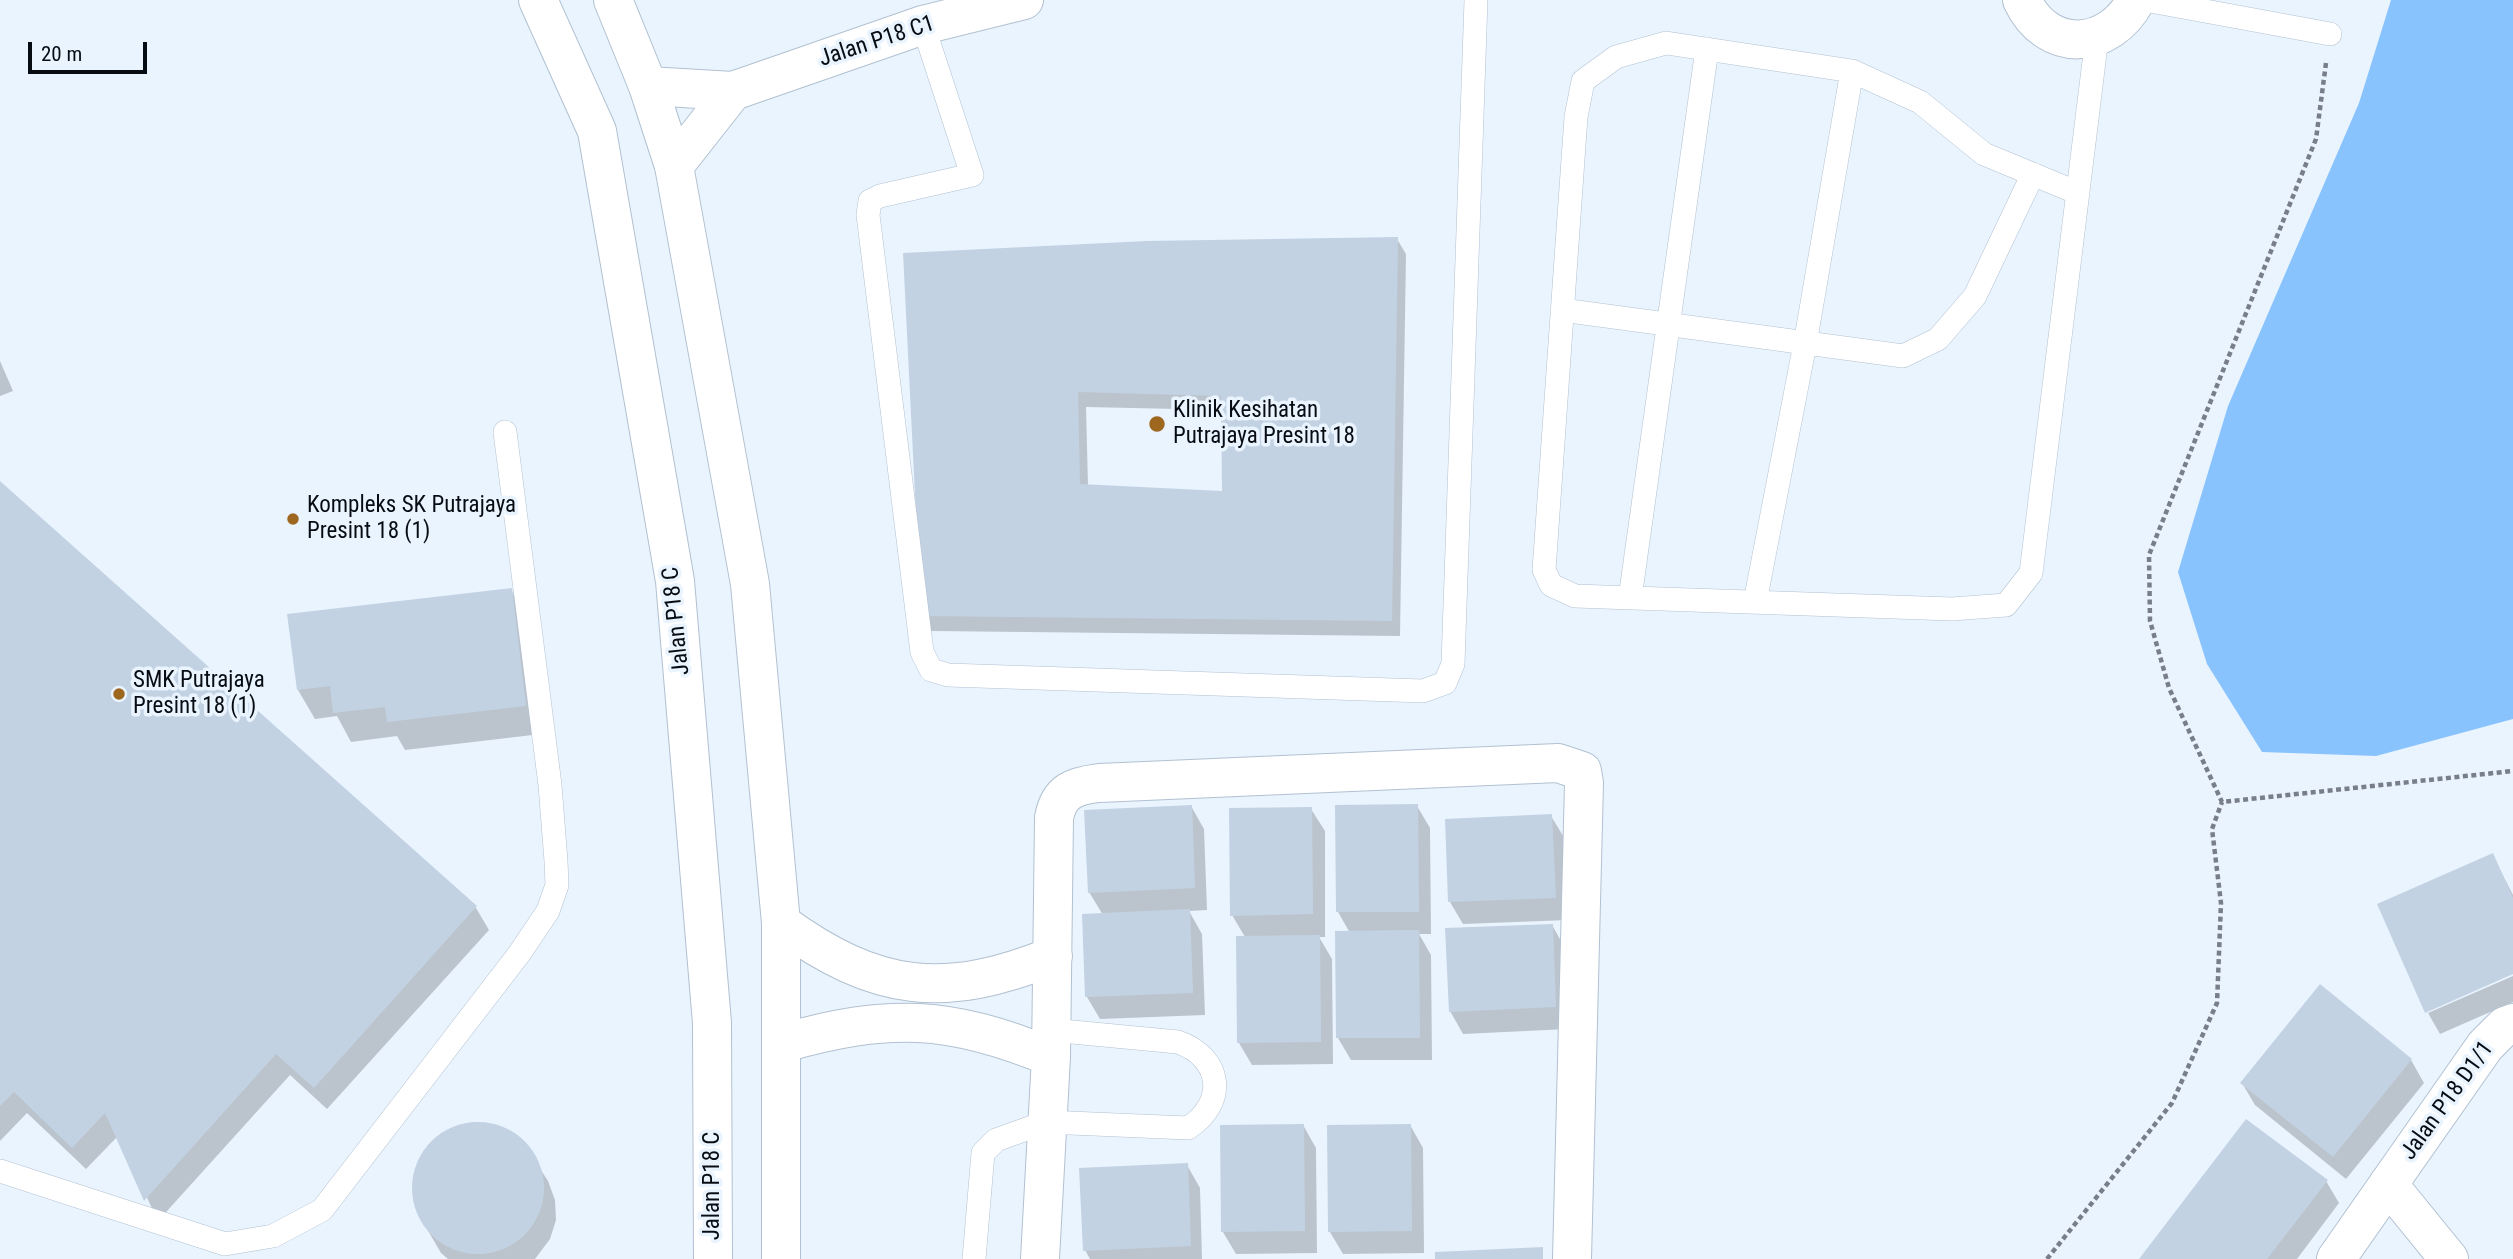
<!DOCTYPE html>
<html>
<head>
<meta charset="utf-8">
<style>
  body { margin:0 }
  #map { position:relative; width:2513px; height:1259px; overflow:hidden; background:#eaf4ff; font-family:"Roboto Condensed",sans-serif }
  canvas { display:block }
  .scale { position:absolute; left:28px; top:42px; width:119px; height:32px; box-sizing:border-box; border:4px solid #070c12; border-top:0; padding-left:9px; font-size:21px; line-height:24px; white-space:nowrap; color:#070c12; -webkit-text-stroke:5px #eaf4ff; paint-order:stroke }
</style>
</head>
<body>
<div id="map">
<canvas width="2513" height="1259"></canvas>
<div class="scale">20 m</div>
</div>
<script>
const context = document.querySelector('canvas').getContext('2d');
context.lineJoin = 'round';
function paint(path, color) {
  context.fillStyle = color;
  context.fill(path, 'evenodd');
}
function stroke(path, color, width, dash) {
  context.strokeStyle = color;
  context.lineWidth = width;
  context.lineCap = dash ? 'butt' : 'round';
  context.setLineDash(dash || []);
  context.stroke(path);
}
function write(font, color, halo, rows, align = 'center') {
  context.font = font + ' "Roboto Condensed",sans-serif';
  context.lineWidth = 7;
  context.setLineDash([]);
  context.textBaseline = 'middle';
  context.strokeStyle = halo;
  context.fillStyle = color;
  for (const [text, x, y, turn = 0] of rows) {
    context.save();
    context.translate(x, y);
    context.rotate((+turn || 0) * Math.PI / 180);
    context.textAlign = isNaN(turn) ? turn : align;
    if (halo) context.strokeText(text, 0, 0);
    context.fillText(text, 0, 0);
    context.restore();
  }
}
paint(new Path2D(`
  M 2391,0 L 2513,0 L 2513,719 L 2376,756 L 2262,752 L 2207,664 L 2178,572 L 2228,406 L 2359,103 Z`), '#89c3fe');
paint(new Path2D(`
  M 1397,239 L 1406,254 L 1400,636 L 931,631 L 922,616 L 905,254 ZM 1086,407 L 1223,410 L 1223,492 L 1088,486 Z
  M 0,361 L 13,391 L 0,396 Z
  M 0,483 L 476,908 L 489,930 L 327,1109 L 290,1075 L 158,1221 L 118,1136 L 86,1169 L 27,1113 L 0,1141 Z
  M 511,590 L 528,619 L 541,734 L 405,750 L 397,736 L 351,742 L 337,716 L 315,719 L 298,690 Z
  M 1191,806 L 1204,829 L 1207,910 L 1189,911 L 1202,934 L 1205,1015 L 1100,1019 L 1087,997 L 1103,915 L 1089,892 Z
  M 1417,806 L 1430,828 L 1431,934 L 1419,934 L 1431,955 L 1432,1060 L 1351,1060 L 1338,1038 L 1350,933 L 1338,912 Z
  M 1311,809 L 1325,831 L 1325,937 L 1319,937 L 1332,959 L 1333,1064 L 1252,1065 L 1239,1043 L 1245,937 L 1232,915 Z
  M 1551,816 L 1565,839 L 1568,920 L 1463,924 L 1450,902 Z
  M 2493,856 L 2513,895 L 2513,972 Z
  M 1552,925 L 1565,948 L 1568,1029 L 1463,1034 L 1450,1011 Z
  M 2513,976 L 2513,1002 L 2440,1034 L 2428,1013 Z
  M 2411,1060 L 2424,1083 L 2346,1179 L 2255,1105 L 2242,1083 Z
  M 486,1124 L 505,1130 L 522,1141 L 548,1181 L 555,1200 L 556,1220 L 550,1239 L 535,1259 L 448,1259 L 441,1253 L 416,1210 L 413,1188 L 417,1165 L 429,1146 L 446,1132 L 465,1125 Z
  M 1303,1125 L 1316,1148 L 1317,1253 L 1236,1254 L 1223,1232 Z
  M 1410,1125 L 1423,1148 L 1424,1253 L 1343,1254 L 1330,1232 Z
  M 1187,1165 L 1200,1188 L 1202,1259 L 1090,1259 L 1085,1250 Z
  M 2326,1181 L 2339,1203 L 2297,1259 L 2142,1259 Z`), '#0003');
paint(new Path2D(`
  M 1398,237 L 1392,621 L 921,616 L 903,253 L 1146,241 ZM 1078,392 L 1221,396 L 1222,491 L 1080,484 Z
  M 0,481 L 477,906 L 314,1088 L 276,1054 L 144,1201 L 105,1113 L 72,1148 L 14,1092 L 0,1106 Z
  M 512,588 L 526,706 L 387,722 L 385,707 L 333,713 L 330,686 L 297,690 L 287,614 Z
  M 1418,804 L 1419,912 L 1336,912 L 1335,805 Z
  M 1192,805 L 1195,888 L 1088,893 L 1084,810 Z
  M 1312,807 L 1313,914 L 1230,916 L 1229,808 Z
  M 1552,814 L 1556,898 L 1448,902 L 1445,819 Z
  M 2493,853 L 2513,898 L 2513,974 L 2425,1013 L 2377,904 Z
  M 1190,909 L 1193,993 L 1085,997 L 1082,914 Z
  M 1553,924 L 1556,1007 L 1449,1012 L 1445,928 Z
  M 1419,930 L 1420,1038 L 1336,1038 L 1335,931 Z
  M 1320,935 L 1321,1042 L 1237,1043 L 1236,936 Z
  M 2320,984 L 2412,1059 L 2333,1157 L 2240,1083 Z
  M 2246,1119 L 2328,1180 L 2267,1259 L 2139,1259 Z
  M412 1188a66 66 0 1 1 132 0a66 66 0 1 1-132 0Z
  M 1304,1124 L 1305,1231 L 1221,1232 L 1220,1125 Z
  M 1411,1124 L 1412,1231 L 1328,1232 L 1327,1125 Z
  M 1188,1163 L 1191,1246 L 1083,1251 L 1079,1168 Z
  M 1543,1247 L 1543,1259 L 1435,1259 L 1435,1252 Z`), '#c2d2e3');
const lane = new Path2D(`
  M 2145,0 L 2330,34
  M 923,25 L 972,175 L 880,196 L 870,201 L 868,215 L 922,652 L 931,670 L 948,675 L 1423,691 L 1445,683 L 1453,664 L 1476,0
  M 2078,193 L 1984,154 L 1920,102 L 1852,71 L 1666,43 L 1616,57 L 1583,81 L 1576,117 L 1544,570 L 1551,585 L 1575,596 L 1952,609 L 2006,605 L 2031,573 L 2097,37
  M 1562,310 L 1903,356 L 1938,339 L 1975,296 L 2033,174
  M 1630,598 L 1707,49
  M 1755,602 L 1805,344 L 1852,71
  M 0,1171 L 225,1244 L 273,1236 L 322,1210 L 519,954 L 548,911 L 557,885 L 556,861 L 550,785 L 505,432
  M 974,1259 L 983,1153 L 996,1140 L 1046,1122 L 1188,1128 C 1227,1103 1223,1058 1178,1042 L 1051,1030`);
const street = new Path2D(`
  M 2022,0 C 2047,54 2109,51 2136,0
  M 648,86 L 733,91 L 923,25 L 1024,0
  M 674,166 L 733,91
  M 781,923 C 876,992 944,1000 1053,956
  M 783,1043 C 888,1013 950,1015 1051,1057
  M 2388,1184 L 2449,1259
  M 1040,1259 L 1051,1057 L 1054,818 C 1059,791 1074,786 1099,783 L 1558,763 L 1582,771 L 1584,783 L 1572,1259
  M 2336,1259 L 2485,1046 L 2505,1026 L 2513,1023`);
const secondary = new Path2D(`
  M 538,0 L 597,131 L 675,581 L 712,1023 L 713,1259
  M 613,0 L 648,86 L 674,166 L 750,584 L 781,923 L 781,1259`);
stroke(lane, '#b1c1d1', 24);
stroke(street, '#b1c1d1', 40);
stroke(secondary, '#b1c1d1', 40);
stroke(new Path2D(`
  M 2326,63 L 2316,139 L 2149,555 L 2150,621 L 2169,688 L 2222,802 L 2513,771
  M 2047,1259 L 2172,1103 L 2217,1003 L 2221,903 L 2212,829 L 2222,802`), '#787f88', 4.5, [5, 3.5]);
stroke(lane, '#fff', 23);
stroke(street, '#fff', 38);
stroke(secondary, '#fff', 38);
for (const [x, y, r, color] of [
  [1157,424,9,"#9d6720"],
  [293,519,7,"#9d6720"],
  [119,694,7,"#9d6720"]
]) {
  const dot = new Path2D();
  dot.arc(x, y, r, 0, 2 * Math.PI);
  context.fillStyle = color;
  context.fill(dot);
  stroke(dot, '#eaf4ff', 2.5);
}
write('23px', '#070c12', '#eaf4ff', [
  ["Jalan P18 C1",877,42,-18],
  ["Jalan P18 C",677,621,-96],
  ["Jalan P18 D1/1",2448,1101,-54],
  ["Jalan P18 C",713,1186,-90]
]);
write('23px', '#070c12', '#eaf4ff', [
  ["Klinik Kesihatan",1173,411],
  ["Putrajaya Presint 18",1173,437],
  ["Kompleks SK Putrajaya",307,506],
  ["Presint 18 (1)",307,532],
  ["SMK Putrajaya",133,681],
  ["Presint 18 (1)",133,707]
], 'left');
</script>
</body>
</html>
